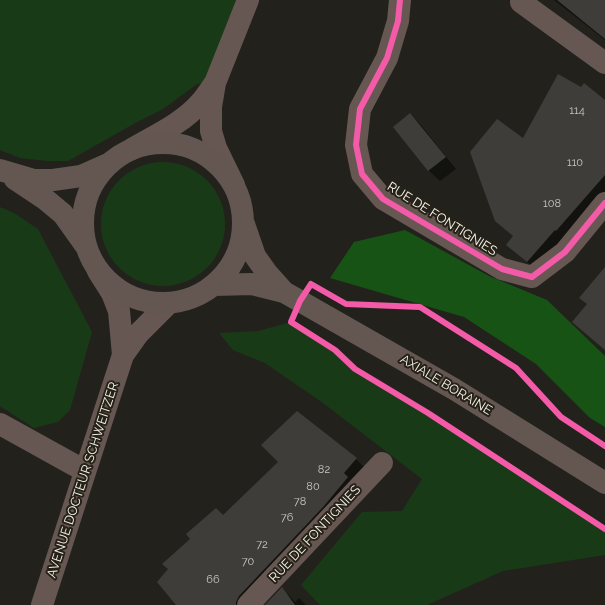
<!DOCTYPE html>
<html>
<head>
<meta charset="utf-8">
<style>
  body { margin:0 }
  canvas { display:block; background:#22211c }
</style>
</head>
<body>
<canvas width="605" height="605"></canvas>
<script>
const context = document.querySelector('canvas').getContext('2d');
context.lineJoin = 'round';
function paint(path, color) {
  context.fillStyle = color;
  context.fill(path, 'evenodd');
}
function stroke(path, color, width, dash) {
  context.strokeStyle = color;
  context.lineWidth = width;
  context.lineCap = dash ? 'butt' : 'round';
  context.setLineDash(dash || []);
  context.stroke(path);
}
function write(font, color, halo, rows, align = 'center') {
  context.font = font + ' Raleway,sans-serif';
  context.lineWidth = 4;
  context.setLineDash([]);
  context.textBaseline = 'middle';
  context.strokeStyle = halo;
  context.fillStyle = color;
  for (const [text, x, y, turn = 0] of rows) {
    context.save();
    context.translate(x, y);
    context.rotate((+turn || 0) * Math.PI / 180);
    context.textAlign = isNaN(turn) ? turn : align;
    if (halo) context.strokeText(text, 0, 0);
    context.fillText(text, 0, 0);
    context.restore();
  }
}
paint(new Path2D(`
  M 0,0 L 248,0 L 215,83 L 197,84 L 163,109 L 137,122 L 68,161 L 47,161 L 20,158 L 0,150 Z
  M101 224a62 62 0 1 1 124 0a62 62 0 1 1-124 0Z
  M 0,207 L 14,213 L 38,229 L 92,332 L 70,410 L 58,422 L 34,428 L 0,406 Z
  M 291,322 L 335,350 L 355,369 L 428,413 L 605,529 L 605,555 L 503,571 L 427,605 L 320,605 L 301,585 L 362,512 L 402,511 L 422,479 L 323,403 L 265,363 L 233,350 L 219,333 L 258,331 Z`), '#193a17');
paint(new Path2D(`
  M 405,230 L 489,276 L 547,300 L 605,356 L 605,427 L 590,418 L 536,364 L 464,317 L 330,278 L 354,242 Z`), '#175314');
paint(new Path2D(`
  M 554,0 L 605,0 L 605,40 Z
  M 605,101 L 605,196 L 538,271 L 517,254 L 507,244 L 514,237 L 496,220 L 523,140 Z
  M 410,114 L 421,125 L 456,169 L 440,181 L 429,171 L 394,127 Z
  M 356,459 L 366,469 L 249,605 L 178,605 L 223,516 Z
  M 282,588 L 295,602 L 299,598 L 306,605 L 266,605 Z`), '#0007');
paint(new Path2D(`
  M 557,0 L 605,0 L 605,39 Z
  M 558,74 L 581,87 L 584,83 L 605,100 L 605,175 L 556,231 L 555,230 L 527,262 L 506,245 L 513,236 L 495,221 L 470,152 L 497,119 L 523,138 Z
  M 410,113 L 446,157 L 428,171 L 393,127 Z
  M 605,267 L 605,350 L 572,322 L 587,304 L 579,298 Z
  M 297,411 L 357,458 L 344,473 L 348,477 L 324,506 L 239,596 L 236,602 L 236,605 L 176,605 L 157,582 L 168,569 L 162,564 L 190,539 L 186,534 L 216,508 L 223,515 L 278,462 L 261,445 Z
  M 282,587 L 295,605 L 265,605 Z`), '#3f3d3a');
stroke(new Path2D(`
  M 400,0 L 398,21 L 387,58 L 360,109 L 356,145 L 362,174 L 383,199 L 502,269 L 532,277 L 565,252 L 605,203
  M 521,2 L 605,63
  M 132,149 C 156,135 183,123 201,102 C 206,96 210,90 214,84
  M 234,185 L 216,148 L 211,131 L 211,107 L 215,83 L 248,0
  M 98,271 L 112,293 L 119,311 L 123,355
  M 0,424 L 85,471
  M 42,605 L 123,355 L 138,334 L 168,304
  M 248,605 L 382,463`), '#665752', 22);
stroke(new Path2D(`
  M83 223a80 80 0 1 1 160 0a80 80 0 1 1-160 0Z
  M 0,170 L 34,180 L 53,180 L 81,176 L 108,164
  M 15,179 L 45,199 L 63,214 L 85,245
  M 244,224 L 255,256 L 267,273 L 284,292 L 454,389 L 605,483
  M 214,285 L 252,284 L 284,292`), '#645752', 22);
stroke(new Path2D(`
  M 400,0 L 398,21 L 387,58 L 360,109 L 356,145 L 362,174 L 383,199 L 502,269 L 532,277 L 565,252 L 605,203
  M 605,446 L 561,417 L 516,368 L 420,307 L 346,304 L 311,284 L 300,301 L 291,322 L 335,350 L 355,369 L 428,413 L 605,529`), '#f35aa7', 6);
write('11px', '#c9c6c0', null, [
  ["114",577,111],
  ["110",575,163],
  ["108",552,204],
  ["82",324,470],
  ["80",313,487],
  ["78",300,502],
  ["76",287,518],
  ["72",262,545],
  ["70",248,562],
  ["66",213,580]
]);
write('13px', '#f7f4ed', '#262218', [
  ["RUE DE FONTIGNIES",442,219,32],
  ["AXIALE BORAINE",446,385,31],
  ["AVENUE DOCTEUR SCHWEITZER",83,480,-72],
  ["RUE DE FONTIGNIES",315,534,-47]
]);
</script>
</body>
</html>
